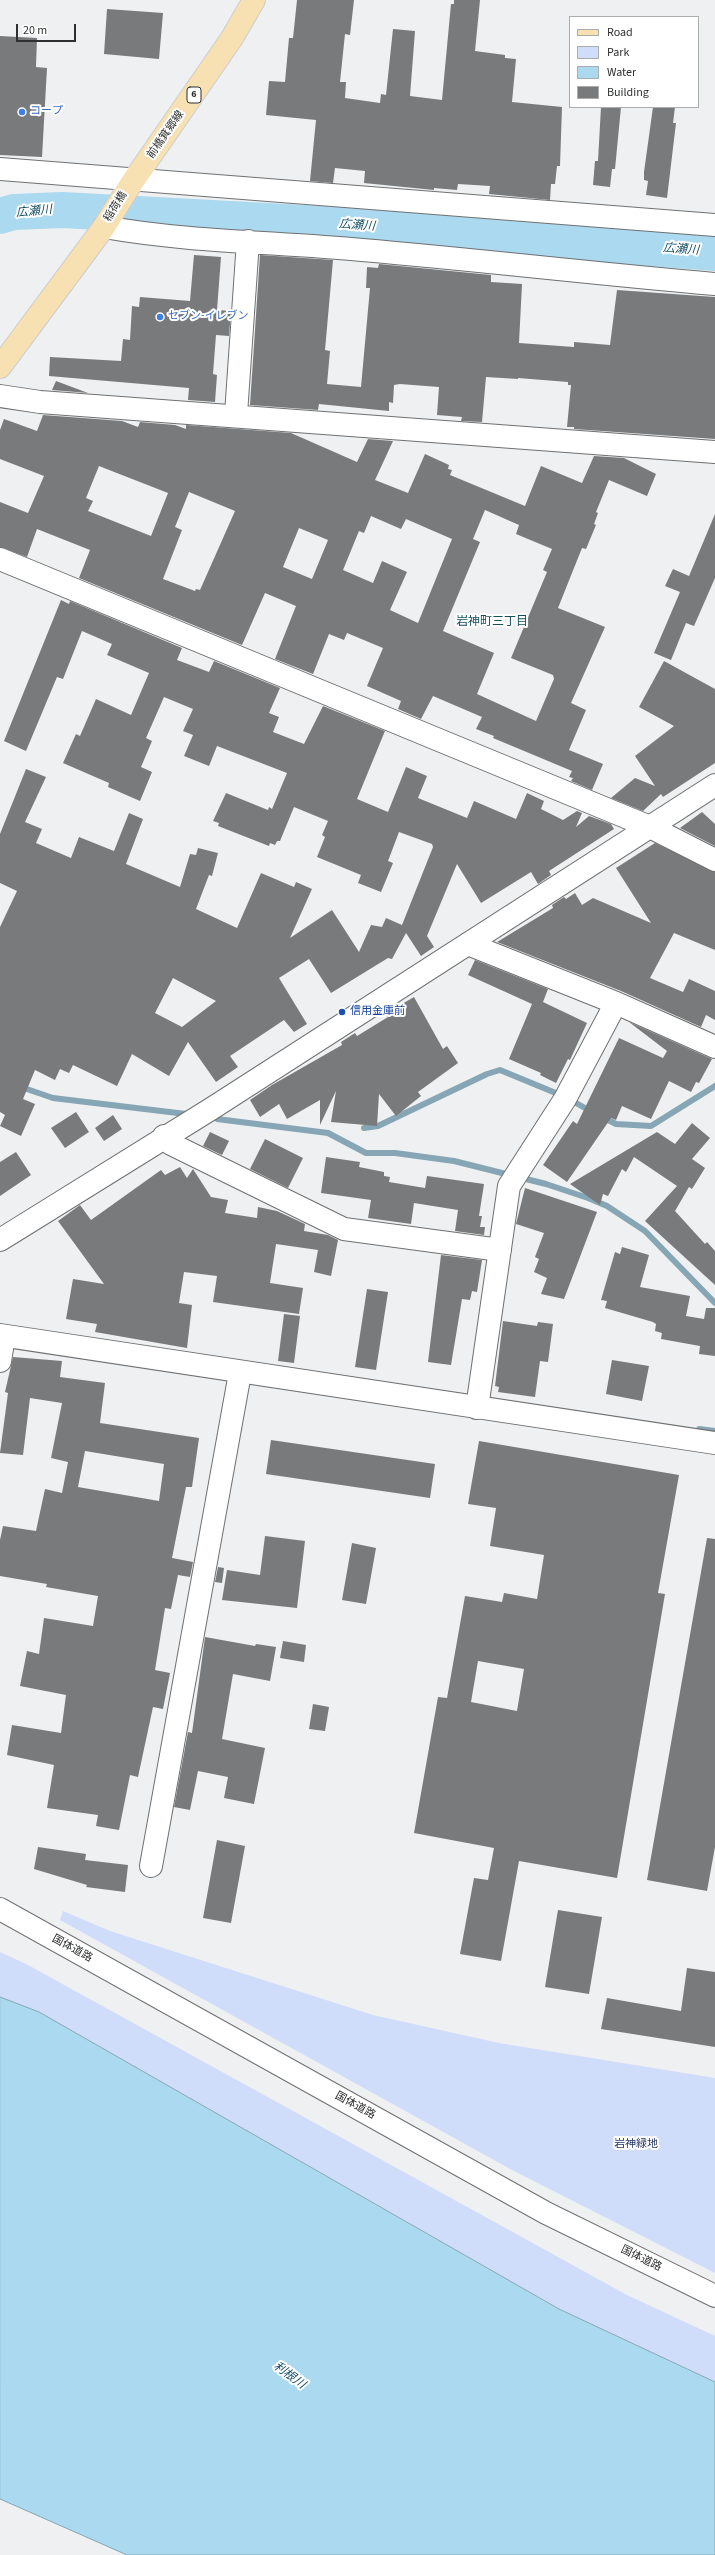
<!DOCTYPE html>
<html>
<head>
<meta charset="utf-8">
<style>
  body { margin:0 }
  #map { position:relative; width:715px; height:2555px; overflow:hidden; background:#eff0f1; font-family:"Source Sans 3",sans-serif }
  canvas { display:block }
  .legend { position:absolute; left:569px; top:16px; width:130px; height:92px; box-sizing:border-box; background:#fff; border:1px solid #abacac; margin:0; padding:5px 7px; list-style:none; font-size:12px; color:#2e2f2f }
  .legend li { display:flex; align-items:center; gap:8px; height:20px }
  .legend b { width:20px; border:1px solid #abacac }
  .scale { position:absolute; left:16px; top:24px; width:60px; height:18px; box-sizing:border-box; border:2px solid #2e2f2f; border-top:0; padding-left:5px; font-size:12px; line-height:14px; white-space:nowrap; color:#2e2f2f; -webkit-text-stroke:3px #fff; paint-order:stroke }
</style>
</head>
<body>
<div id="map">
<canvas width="715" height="2555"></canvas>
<ul class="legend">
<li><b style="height:5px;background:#f7e0b2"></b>Road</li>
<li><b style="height:11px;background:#cfddfb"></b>Park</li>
<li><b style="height:11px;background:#abd9ef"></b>Water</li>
<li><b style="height:11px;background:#797a7b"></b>Building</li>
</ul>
<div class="scale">20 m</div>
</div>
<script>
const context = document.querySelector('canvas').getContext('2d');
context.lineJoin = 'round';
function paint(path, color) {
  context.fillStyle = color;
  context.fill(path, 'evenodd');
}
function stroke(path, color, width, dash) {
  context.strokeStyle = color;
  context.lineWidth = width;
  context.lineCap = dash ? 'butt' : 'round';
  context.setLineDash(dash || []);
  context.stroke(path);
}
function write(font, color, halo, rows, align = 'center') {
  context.font = font + ' "Source Sans 3","Noto Sans JP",sans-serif';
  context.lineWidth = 4;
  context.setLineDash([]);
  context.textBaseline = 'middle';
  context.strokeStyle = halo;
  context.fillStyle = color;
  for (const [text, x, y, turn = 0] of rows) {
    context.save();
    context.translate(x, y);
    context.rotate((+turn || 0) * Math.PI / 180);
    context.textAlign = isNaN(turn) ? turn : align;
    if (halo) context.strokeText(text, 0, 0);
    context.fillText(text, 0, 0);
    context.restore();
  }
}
paint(new Path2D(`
  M 63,1911 L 110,1931 L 373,2015 L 499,2043 L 715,2078 L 715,2273 L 512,2170 L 60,1920 Z
  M 0,1952 L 28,1965 L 627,2295 L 715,2336 L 715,2382 L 559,2309 L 39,2012 L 0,1997 Z`), '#cfddfb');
const water = new Path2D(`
  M 0,1997 L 39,2012 L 559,2309 L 715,2382 L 715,2555 L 127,2555 L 0,2499 Z`);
paint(water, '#abd9ef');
stroke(water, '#86a6b5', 1);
stroke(new Path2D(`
  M 21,1087 L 53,1098 L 186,1114
  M 569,1099 L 592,1112
  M 602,1117 L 616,1124 L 651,1126 L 715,1086
  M 217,1119 L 328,1133 L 366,1153 L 395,1153 L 454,1161 L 546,1184 L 588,1198 L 607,1206 L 645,1231 L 715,1303
  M 364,1128 L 378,1126 L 487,1074 L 500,1070 L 563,1096
  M 699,1429 L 715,1431`), '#86a6b5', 6);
stroke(new Path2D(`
  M 0,216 L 14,212 L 62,210 L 361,226 L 715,253`), '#abd9ef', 36);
paint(new Path2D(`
  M 297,0 L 354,0 L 350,35 L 345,34 L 340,82 L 346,82 L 345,98 L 380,103 L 381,94 L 386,95 L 393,29 L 415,31 L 410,96 L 442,100 L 451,4 L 454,4 L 454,0 L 480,0 L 475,51 L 505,55 L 505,58 L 516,59 L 512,102 L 562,107 L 560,166 L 557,166 L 555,184 L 551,184 L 550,200 L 489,194 L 490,186 L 458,184 L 457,190 L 434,188 L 434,190 L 364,183 L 365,171 L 335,168 L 333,183 L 310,181 L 316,120 L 266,115 L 269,81 L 285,82 L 289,38 L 293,38 Z
  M 107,9 L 163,13 L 159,59 L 104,54 Z
  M 0,36 L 37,38 L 36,67 L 47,68 L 42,157 L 0,155 Z
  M 601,107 L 621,107 L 615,169 L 612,169 L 610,187 L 593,185 L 595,161 L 598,161 Z
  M 653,107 L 675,107 L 673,123 L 676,123 L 667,198 L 646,195 L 648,181 L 644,180 L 644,172 Z
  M 194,255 L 221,257 L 217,310 L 231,311 L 229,336 L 216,335 L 213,374 L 217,375 L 215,402 L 188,400 L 189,388 L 49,376 L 50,357 L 121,361 L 123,339 L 130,340 L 132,306 L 139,307 L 140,297 L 190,301 Z
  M 260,255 L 333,260 L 325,350 L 330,351 L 327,384 L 361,387 L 370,288 L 366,288 L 367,267 L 378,268 L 379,264 L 491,275 L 491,282 L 522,284 L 519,343 L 574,347 L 574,342 L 610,345 L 617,290 L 715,297 L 715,439 L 574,429 L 574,427 L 567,427 L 571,385 L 568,385 L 568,382 L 518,378 L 518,379 L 486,377 L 482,422 L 461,421 L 462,417 L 437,415 L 439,387 L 400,384 L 394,385 L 393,403 L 389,402 L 389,411 L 319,404 L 318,410 L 250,405 Z
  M 56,381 L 88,393 L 52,390 Z
  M 43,415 L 122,421 L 138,427 L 140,422 L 175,425 L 186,429 L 186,425 L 291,433 L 357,462 L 368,439 L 393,441 L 375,480 L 408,493 L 425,454 L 449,465 L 448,469 L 452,470 L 450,475 L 525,506 L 541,466 L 582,483 L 594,456 L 624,458 L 656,474 L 647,496 L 609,480 L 596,512 L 598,513 L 594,524 L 596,525 L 586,549 L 582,548 L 558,608 L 605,627 L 571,703 L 586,710 L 569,750 L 603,764 L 592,790 L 571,781 L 573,778 L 569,777 L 572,771 L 493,738 L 494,736 L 476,729 L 482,717 L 433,696 L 421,719 L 398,709 L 401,701 L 367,686 L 383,648 L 347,633 L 344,640 L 329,634 L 313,674 L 275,659 L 296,606 L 265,593 L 242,645 L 79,578 L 90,550 L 37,529 L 27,557 L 0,547 L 0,502 L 28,513 L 44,476 L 0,459 L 0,430 L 4,419 L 37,431 ZM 99,466 L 168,493 L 151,536 L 88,511 L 93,501 L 86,498 ZM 189,492 L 235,511 L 200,590 L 196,589 L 195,591 L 163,579 L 182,530 L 175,527 ZM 485,510 L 519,525 L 516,534 L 552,549 L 543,570 L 547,572 L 511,658 L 553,675 L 554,679 L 536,721 L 477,694 L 494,653 L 443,631 L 480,542 L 473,539 ZM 371,516 L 401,529 L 406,519 L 452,539 L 418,623 L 390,610 L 407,572 L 382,561 L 373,583 L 343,570 L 359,531 L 364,533 ZM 299,528 L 328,540 L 312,579 L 283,567 Z
  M 715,514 L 715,578 L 694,626 L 686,623 L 671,660 L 654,653 L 680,592 L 665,586 L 673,569 L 689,576 Z
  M 61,600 L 69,604 L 70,601 L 182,648 L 177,660 L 209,672 L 214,661 L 280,688 L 269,713 L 279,717 L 273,732 L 304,744 L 323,706 L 385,731 L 357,799 L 388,812 L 406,767 L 427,776 L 418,798 L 467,818 L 474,801 L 516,819 L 527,793 L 544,801 L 541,809 L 563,820 L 577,811 L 582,813 L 576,827 L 589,816 L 611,824 L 614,829 L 549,871 L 551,875 L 538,884 L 531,872 L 481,903 L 457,864 L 427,936 L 434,947 L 421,956 L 406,933 L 392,959 L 388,958 L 331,993 L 309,959 L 279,978 L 307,1024 L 294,1032 L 284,1020 L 230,1056 L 238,1067 L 216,1082 L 188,1042 L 169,1076 L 132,1054 L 117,1086 L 73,1065 L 69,1073 L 60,1069 L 55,1080 L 35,1070 L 23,1099 L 35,1104 L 21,1136 L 0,1126 L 5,1115 L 0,1112 L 0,927 L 17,891 L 0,883 L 0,834 L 26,769 L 46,777 L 25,822 L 42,829 L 36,843 L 71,858 L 79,837 L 114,851 L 129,813 L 143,819 L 126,864 L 180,887 L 190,854 L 196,855 L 198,848 L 218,853 L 212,876 L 209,875 L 196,909 L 237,928 L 261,873 L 294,887 L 296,882 L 312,889 L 290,938 L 332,910 L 359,952 L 371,925 L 382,927 L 386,918 L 402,925 L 433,847 L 432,844 L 399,832 L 388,861 L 393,863 L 381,892 L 358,883 L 361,875 L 317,857 L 325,837 L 322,835 L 328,821 L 294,807 L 280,841 L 277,841 L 275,845 L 270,843 L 269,846 L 218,826 L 219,823 L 213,821 L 226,793 L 268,810 L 269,807 L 272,809 L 287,773 L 217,746 L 209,766 L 184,756 L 193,735 L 183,731 L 193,709 L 164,697 L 146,738 L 152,741 L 141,767 L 152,772 L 140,801 L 108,787 L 109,783 L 63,763 L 76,734 L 80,736 L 96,699 L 131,715 L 149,673 L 107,655 L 112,644 L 82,631 L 63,679 L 57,677 L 26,751 L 4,741 ZM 173,978 L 216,1001 L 182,1027 L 155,1013 Z
  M 664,661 L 715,689 L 715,763 L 663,797 L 661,794 L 643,811 L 611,798 L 635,778 L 655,786 L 635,756 L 674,726 L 639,707 Z
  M 702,812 L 715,824 L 715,846 L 680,828 Z
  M 655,843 L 715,872 L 715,950 L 674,933 L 650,978 L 683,992 L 689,979 L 715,991 L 715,1020 L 706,1015 L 701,1027 L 621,991 L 497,942 L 553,908 L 552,905 L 564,897 L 566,899 L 575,893 L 582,905 L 593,898 L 651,923 L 616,868 Z
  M 475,960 L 548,989 L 543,1002 L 587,1023 L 570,1060 L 568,1059 L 556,1083 L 540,1075 L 541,1073 L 509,1059 L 532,1004 L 468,975 Z
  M 414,997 L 443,1049 L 447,1046 L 458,1063 L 418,1092 L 421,1096 L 396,1116 L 379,1094 L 377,1126 L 331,1122 L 336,1091 L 320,1125 L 320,1100 L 287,1119 L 279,1104 L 260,1117 L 250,1100 L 272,1085 L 342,1045 L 341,1042 L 355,1033 L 357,1036 L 388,1017 L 385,1014 Z
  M 629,1022 L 712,1059 L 699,1083 L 696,1082 L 691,1092 L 669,1081 L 651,1119 L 622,1106 L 616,1120 L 611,1118 L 567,1182 L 543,1165 L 573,1121 L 577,1124 L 619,1038 L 663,1058 L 667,1051 Z
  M 76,1112 L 89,1132 L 65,1148 L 51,1128 Z
  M 113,1115 L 122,1129 L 104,1141 L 95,1128 Z
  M 692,1123 L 710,1138 L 692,1159 L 705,1168 L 692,1189 L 689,1187 L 675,1211 L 705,1244 L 707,1242 L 715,1251 L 715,1285 L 645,1221 L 677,1186 L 634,1157 L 626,1172 L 622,1169 L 608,1196 L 603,1194 L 600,1205 L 570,1184 L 657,1132 L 675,1144 Z
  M 210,1132 L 229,1141 L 222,1155 L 203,1146 Z
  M 265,1139 L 303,1158 L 288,1188 L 250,1169 Z
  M 16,1152 L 31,1175 L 0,1196 L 0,1162 Z
  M 326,1157 L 360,1162 L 359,1167 L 384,1172 L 384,1176 L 390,1177 L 389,1182 L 425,1188 L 427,1176 L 484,1184 L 479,1216 L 482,1216 L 480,1227 L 485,1227 L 484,1235 L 455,1231 L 458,1210 L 414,1203 L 411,1224 L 368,1218 L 371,1200 L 321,1193 Z
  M 180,1167 L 187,1178 L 193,1169 L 211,1197 L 228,1200 L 225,1213 L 257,1218 L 258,1207 L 277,1211 L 305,1224 L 304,1231 L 328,1235 L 338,1240 L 331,1276 L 314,1272 L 318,1250 L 276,1244 L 270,1283 L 303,1288 L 299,1314 L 213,1302 L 217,1276 L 184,1272 L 179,1303 L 192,1305 L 187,1348 L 95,1332 L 97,1324 L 66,1319 L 73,1279 L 104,1284 L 58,1221 L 80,1205 L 91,1220 L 161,1170 L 165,1175 Z
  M 525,1188 L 597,1212 L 564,1299 L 541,1294 L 547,1278 L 534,1272 L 539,1259 L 535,1257 L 544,1233 L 516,1224 Z
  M 622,1247 L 649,1255 L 640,1287 L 690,1296 L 686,1316 L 704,1319 L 706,1308 L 715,1308 L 715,1356 L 699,1354 L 700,1346 L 661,1339 L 662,1333 L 655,1331 L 656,1324 L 653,1322 L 605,1308 L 607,1301 L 601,1300 L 615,1252 L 620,1254 Z
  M 441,1255 L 482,1260 L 477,1292 L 472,1291 L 470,1300 L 462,1299 L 451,1365 L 428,1362 Z
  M 367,1289 L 388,1292 L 376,1370 L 355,1367 Z
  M 284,1314 L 300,1316 L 294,1363 L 278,1361 Z
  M 503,1321 L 537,1326 L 538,1322 L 553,1324 L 548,1362 L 540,1361 L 535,1397 L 498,1392 L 499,1387 L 495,1386 Z
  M 13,1357 L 62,1361 L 60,1377 L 105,1383 L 100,1423 L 199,1438 L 192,1487 L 186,1487 L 172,1558 L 193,1562 L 190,1577 L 178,1575 L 171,1609 L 165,1608 L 155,1670 L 170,1673 L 163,1709 L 153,1707 L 138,1777 L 130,1775 L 119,1830 L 96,1826 L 98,1815 L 47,1808 L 54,1765 L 7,1755 L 12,1725 L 61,1733 L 66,1695 L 20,1686 L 27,1651 L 39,1654 L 44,1618 L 93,1626 L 98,1596 L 46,1587 L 47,1584 L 0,1576 L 0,1540 L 3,1526 L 36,1531 L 45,1489 L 62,1493 L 68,1462 L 51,1458 L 62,1403 L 30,1398 L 23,1455 L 0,1453 L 8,1393 L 5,1392 ZM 85,1451 L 164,1464 L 159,1501 L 78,1487 Z
  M 612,1360 L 649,1366 L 642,1401 L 606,1394 Z
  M 271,1440 L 435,1464 L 430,1498 L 266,1474 Z
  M 479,1441 L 679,1475 L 658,1593 L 665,1594 L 617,1878 L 519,1861 L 501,1961 L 460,1954 L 474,1878 L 488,1880 L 494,1848 L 414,1833 L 438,1697 L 447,1698 L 465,1596 L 502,1602 L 504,1593 L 537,1599 L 544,1555 L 490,1546 L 496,1508 L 468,1504 ZM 478,1661 L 524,1669 L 517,1711 L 471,1702 Z
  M 265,1536 L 305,1541 L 297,1608 L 222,1600 L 227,1570 L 260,1575 Z
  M 707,1538 L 715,1539 L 715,1847 L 707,1891 L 647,1880 Z
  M 352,1543 L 376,1548 L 366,1604 L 342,1600 Z
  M 218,1567 L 224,1568 L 222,1583 L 215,1582 Z
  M 205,1637 L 255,1646 L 256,1644 L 276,1647 L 270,1681 L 233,1674 L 222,1739 L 265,1748 L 254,1804 L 224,1798 L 228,1777 L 198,1771 L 190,1810 L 174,1807 L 188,1732 L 192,1733 Z
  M 283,1641 L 306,1645 L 304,1662 L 280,1658 Z
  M 313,1704 L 329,1707 L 325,1731 L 309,1729 Z
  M 217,1840 L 245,1846 L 231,1923 L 203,1918 Z
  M 38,1847 L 86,1854 L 85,1860 L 128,1865 L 125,1892 L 86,1887 L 87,1885 L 34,1869 Z
  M 558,1910 L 602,1917 L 589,1994 L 545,1987 Z
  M 687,1968 L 715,1972 L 715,2047 L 601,2029 L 607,1998 L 681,2011 Z`), '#797a7b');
const minor = new Path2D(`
  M 0,169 L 715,225
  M 104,227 C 189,242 276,242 362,250 C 480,260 597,274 715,284
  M 0,396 L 40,402 L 715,452
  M 236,414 L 248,241
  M 0,559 L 650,827 L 715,860
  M 468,944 L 616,1003 L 715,1047
  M 164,1136 L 171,1144 L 344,1229 L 500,1250
  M 0,1361 L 4,1336
  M 477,1408 L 509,1186 L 565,1099 L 616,1003
  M 151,1866 L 240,1373`);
const tertiary = new Path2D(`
  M 0,1240 L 211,1109 L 715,785
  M 0,1335 L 715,1443
  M 0,1909 L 546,2213 L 715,2296`);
const primary = new Path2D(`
  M 0,367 L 104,227 L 129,187 L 232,38 L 254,0`);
stroke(minor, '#6f7071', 24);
stroke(tertiary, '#6f7071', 24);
stroke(primary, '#cdcdcd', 24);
stroke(minor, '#fff', 22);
stroke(tertiary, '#fff', 22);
stroke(primary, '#f7e0b2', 22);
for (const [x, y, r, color] of [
  [22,112,4,"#3f7fe0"],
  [160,317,4,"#3f7fe0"],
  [342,1012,4,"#1a4fb4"]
]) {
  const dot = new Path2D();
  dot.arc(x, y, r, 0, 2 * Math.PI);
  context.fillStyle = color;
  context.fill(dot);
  stroke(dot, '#fff', 1.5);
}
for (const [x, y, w] of [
  [194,95,14]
]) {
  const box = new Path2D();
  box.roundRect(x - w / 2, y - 8, w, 16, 3);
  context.fillStyle = '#fff';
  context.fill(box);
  stroke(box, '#2e2f2f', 1);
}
write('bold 10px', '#2e2f2f', null, [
  ["6",194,95]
]);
write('11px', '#366cbe', '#fff', [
  ["コープ",30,112],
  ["セブン-イレブン",168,317]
], 'left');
write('11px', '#2e2f2f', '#fff', [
  ["前橋箕郷線",166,135,-55],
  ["稲荷橋",116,207,-58],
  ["国体道路",72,1949,29],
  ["国体道路",355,2106,29],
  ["国体道路",641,2259,26]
]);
write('11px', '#164399', '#fff', [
  ["信用金庫前",350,1012]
], 'left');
write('11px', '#243767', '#fff', [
  ["岩神緑地",636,2145]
]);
write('italic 12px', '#144e65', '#fff', [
  ["広瀬川",34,212,-5],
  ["広瀬川",357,226,4],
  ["広瀬川",681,250,4],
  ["利根川",289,2376,36]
]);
write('12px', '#155059', '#fff', [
  ["岩神町三丁目",492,622]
]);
</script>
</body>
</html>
